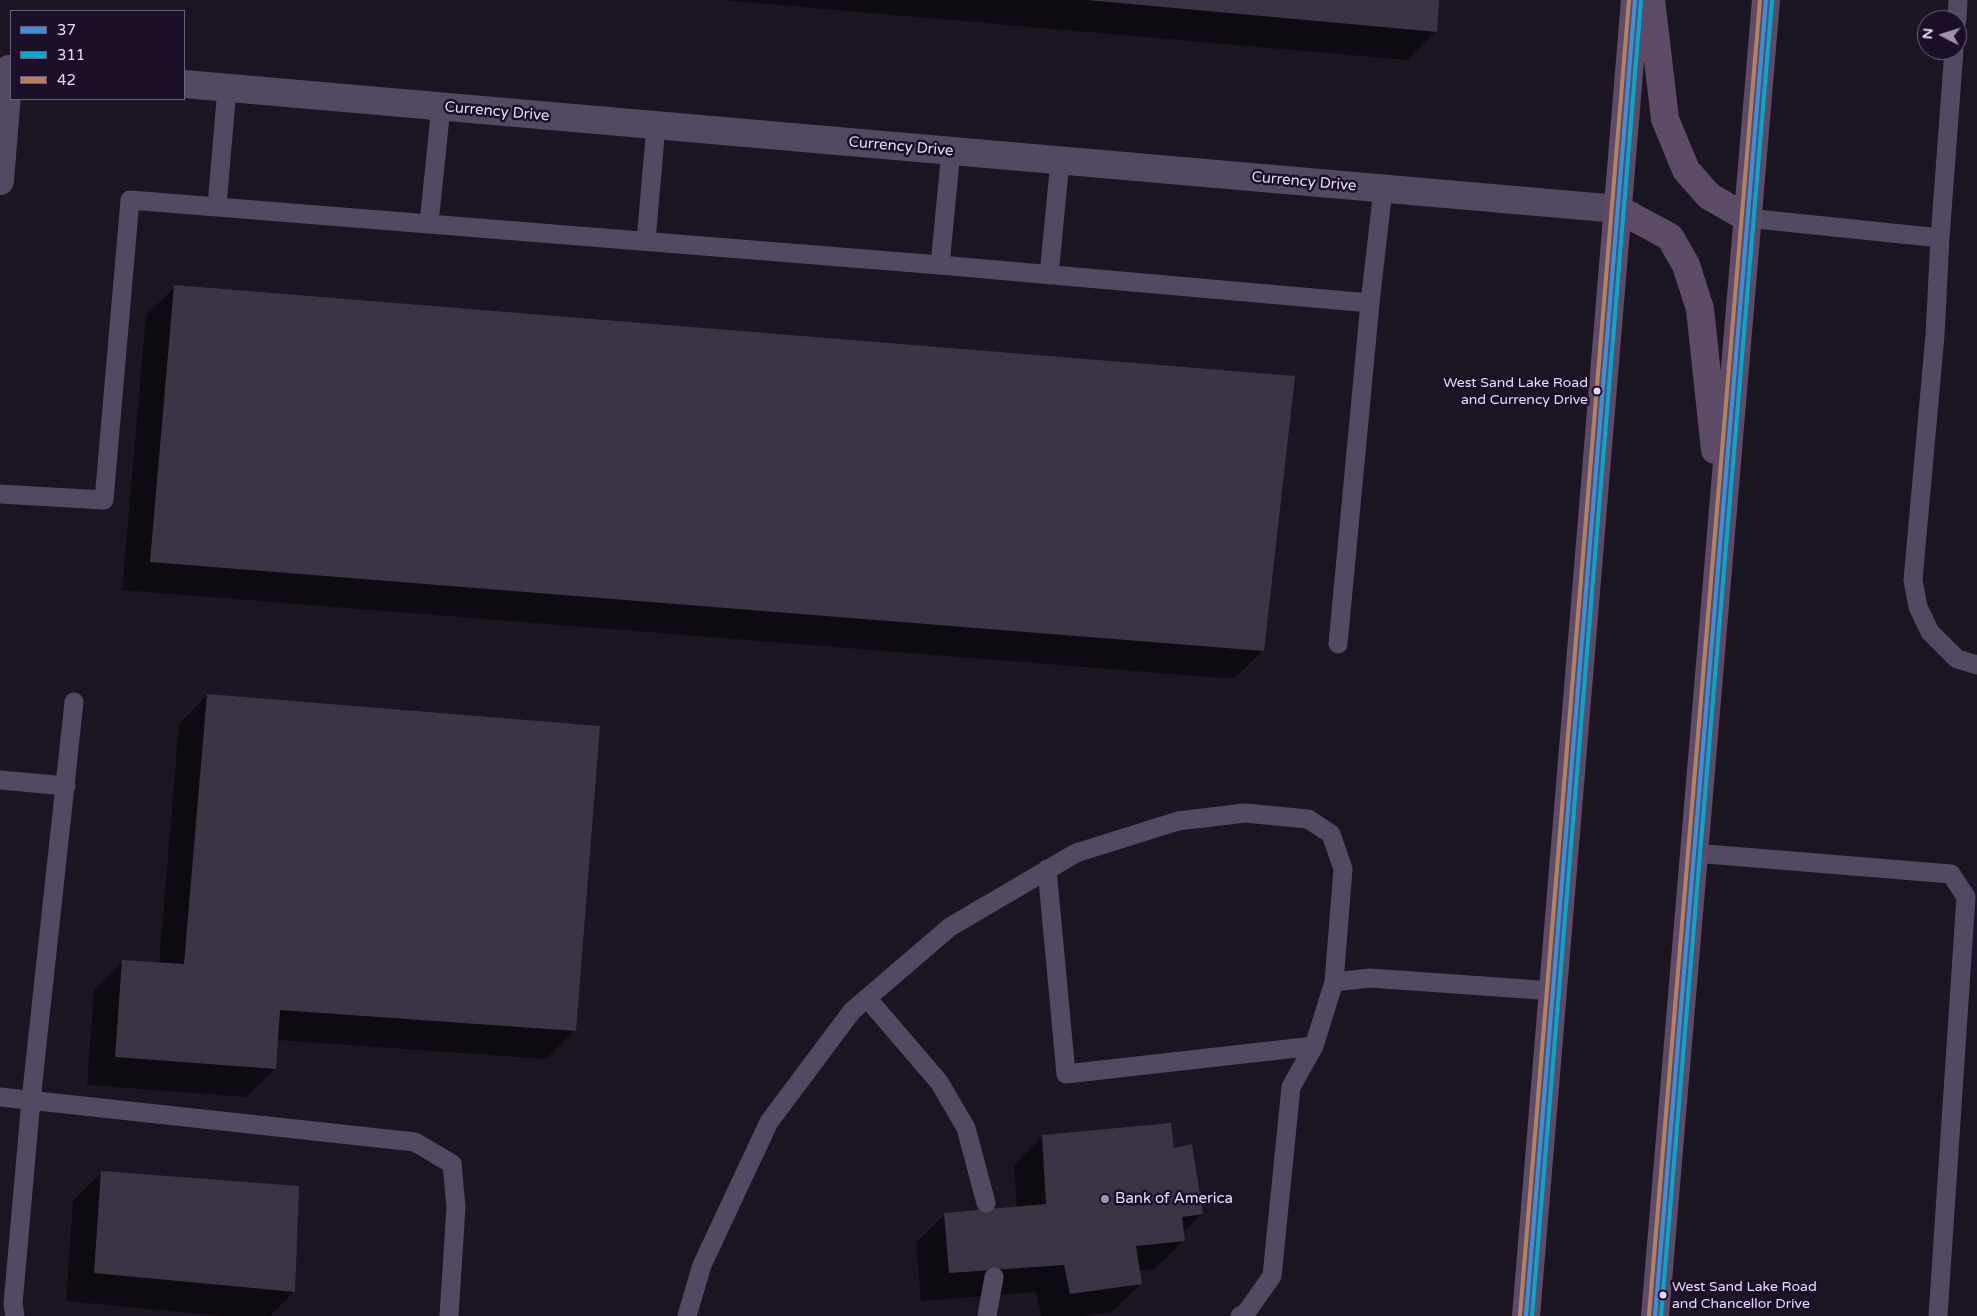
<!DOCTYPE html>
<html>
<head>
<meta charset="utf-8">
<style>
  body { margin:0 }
  #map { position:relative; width:1977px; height:1316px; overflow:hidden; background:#1c1622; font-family:"Varela Round",sans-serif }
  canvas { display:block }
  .legend { position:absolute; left:10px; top:10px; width:175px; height:90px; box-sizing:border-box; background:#1b1028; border:1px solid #6d607e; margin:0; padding:6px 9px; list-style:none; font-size:15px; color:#e7d7ff }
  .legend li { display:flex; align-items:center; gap:10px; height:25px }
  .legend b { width:25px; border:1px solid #6d607e }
  .north { position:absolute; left:1917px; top:10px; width:50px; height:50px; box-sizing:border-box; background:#1b1028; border:1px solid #6d607e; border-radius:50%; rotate:275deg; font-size:14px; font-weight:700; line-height:20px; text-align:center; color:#e7d7ff }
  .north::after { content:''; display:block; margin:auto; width:18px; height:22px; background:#a093b2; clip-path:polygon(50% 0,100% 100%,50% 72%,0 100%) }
</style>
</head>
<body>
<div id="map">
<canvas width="1977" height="1316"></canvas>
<ul class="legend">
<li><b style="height:6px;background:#3a90db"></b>37</li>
<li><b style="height:6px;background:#00a9ce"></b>311</li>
<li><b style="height:6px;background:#b6815c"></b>42</li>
</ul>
<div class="north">N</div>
</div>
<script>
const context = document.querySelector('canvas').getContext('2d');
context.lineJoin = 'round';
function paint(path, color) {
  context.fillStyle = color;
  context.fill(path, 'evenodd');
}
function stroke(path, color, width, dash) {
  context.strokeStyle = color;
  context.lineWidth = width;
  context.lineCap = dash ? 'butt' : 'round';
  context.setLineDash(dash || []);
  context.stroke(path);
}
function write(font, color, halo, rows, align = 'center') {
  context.font = font + ' "Varela Round",sans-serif';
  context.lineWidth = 5;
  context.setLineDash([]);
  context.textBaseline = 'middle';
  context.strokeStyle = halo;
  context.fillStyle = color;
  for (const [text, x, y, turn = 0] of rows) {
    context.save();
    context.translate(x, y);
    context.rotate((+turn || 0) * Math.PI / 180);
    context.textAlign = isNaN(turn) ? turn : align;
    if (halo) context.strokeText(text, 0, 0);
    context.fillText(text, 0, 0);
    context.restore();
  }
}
paint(new Path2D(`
  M 722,0 L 1438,0 L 1436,31 L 1407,60 Z
  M 175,287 L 1263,650 L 1234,679 L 122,590 L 146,315 Z
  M 207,695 L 575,1030 L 546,1059 L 277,1040 L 275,1069 L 246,1097 L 87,1085 L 94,990 L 123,962 L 159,964 L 179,724 Z
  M 1043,1136 L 1173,1149 L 1201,1214 L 1183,1233 L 1184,1240 L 1155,1269 L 1139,1271 L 1141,1284 L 1112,1312 L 1084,1316 L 1041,1316 L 1036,1292 L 921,1301 L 916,1243 L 945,1214 L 1017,1208 L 1014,1165 Z
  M 102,1172 L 297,1187 L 294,1292 L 270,1316 L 220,1316 L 66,1301 L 73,1201 Z`), '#0007');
paint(new Path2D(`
  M 1087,0 L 1439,0 L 1437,32 Z
  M 174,285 L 1295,376 L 1264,651 L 150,562 Z
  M 207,694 L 600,726 L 576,1031 L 280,1010 L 276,1069 L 115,1057 L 122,960 L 184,964 Z
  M 1171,1123 L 1174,1148 L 1192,1144 L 1203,1214 L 1182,1217 L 1185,1241 L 1136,1246 L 1142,1284 L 1070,1294 L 1064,1265 L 949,1273 L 944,1213 L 1046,1204 L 1042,1135 Z
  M 101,1171 L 299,1186 L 295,1292 L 94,1273 Z`), '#3b3444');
stroke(new Path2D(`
  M 1957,20 L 1958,0
  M 217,206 L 227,88
  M 1747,218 L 1940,238 L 1954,50
  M 429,223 L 441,107
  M 1940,238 L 1935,335 L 1913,580 L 1918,607 L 1930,632 L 1957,659 L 1977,665
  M 646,241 L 656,126
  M 940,265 L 951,151
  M 1049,275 L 1060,161
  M 1370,303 L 1383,189
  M 0,494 L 104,500 L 130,200 L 940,265 L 1370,303 L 1338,644
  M 0,780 L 66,786
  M 1694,853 L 1951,874 L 1966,897 L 1938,1316
  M 1047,869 L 1066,1074 L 1314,1046
  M 1334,982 L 1370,978 L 1554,991
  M 867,998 L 939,1082 L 966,1128 L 986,1203
  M 0,1097 L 415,1142 L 452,1164 L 456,1207 L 449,1316
  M 15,1316 L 13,1304 L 31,1100 L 74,702
  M 687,1316 L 702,1265 L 769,1122 L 852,1011 L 950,927 L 1076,853 L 1178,821 L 1245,813 L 1308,819 L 1331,834 L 1343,869 L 1334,982 L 1314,1046 L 1291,1087 L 1272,1276 L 1246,1313 L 1240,1316
  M 987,1316 L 994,1277`), '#524a63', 19);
stroke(new Path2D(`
  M 184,84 L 1618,209
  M 0,181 L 9,69`), '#524a63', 28);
stroke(new Path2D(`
  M 1651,0 L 1665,119 L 1686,170 L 1709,196 L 1747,218
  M 1618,209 L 1670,237 L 1686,265 L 1700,309 L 1715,450
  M 1526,1316 L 1635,0
  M 1655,1316 L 1766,0`), '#5d4b68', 28);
stroke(new Path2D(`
  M 1526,1316 L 1635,0
  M 1655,1316 L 1766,0`), '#3a90db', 4);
stroke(new Path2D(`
  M 1532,1316 L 1641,1
  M 1661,1316 L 1772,1`), '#00a9ce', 4);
stroke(new Path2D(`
  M 1520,1315 L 1629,0
  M 1649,1315 L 1760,0`), '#b6815c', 4);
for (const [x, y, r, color] of [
  [1597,391,4.5,"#e7d7ff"],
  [1105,1199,5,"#a093b2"],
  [1663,1295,4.5,"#e7d7ff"]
]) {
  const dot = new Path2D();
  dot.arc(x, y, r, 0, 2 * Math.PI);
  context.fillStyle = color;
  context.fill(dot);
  stroke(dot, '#1b1028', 2);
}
write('14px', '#e7d7ff', '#1b1028', [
  ["West Sand Lake Road",1588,383],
  ["and Currency Drive",1588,400],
  ["West Sand Lake Road",1672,1287,"left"],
  ["and Chancellor Drive",1672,1304,"left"]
], 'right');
write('15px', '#e7d7ff', '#1b1028', [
  ["Currency Drive",497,112,5],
  ["Currency Drive",901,147,5],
  ["Currency Drive",1304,182,5]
]);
write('15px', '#e7d7ff', '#1b1028', [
  ["Bank of America",1115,1199]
], 'left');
</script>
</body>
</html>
